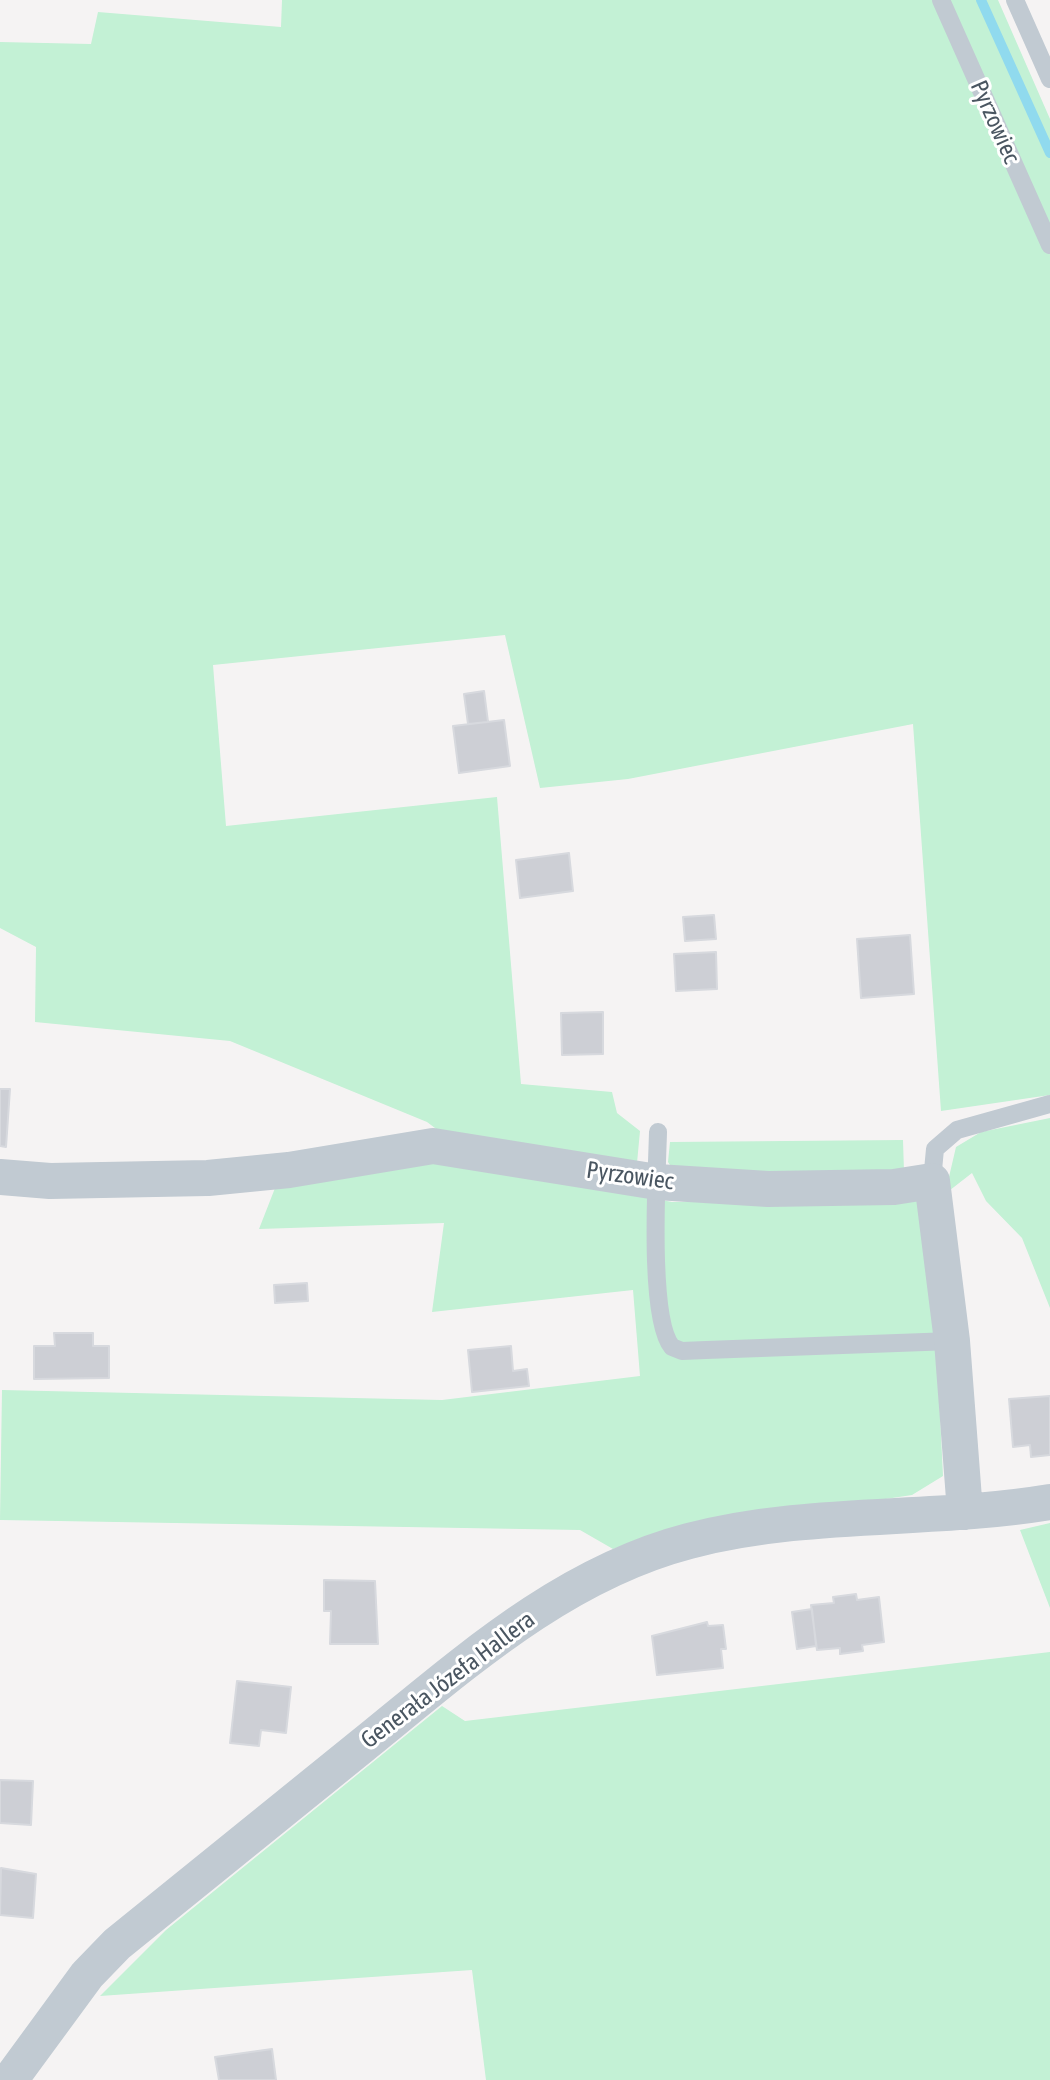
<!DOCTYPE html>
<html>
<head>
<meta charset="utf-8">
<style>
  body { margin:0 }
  canvas { display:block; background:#f5f3f3 }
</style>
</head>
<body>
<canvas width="1050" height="2080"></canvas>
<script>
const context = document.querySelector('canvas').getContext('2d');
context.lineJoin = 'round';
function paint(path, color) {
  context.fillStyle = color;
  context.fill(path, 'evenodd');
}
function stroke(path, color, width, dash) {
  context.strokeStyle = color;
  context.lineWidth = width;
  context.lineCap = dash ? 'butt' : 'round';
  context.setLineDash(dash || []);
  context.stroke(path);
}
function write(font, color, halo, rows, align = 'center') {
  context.font = font + ' "Asap Condensed",sans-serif';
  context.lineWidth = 6;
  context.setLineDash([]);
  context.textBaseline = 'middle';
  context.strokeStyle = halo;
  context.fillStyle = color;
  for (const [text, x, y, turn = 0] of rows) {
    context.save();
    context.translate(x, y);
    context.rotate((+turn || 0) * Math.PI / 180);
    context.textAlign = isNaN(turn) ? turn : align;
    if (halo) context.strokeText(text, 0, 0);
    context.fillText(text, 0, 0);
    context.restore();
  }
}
paint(new Path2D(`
  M 282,0 L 998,0 L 1050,119 L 1050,1095 L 941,1111 L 913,724 L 628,779 L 540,788 L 505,635 L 213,665 L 226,826 L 497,797 L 521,1084 L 612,1092 L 617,1113 L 640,1131 L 637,1163 L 443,1134 L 427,1122 L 230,1041 L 35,1022 L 36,947 L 0,928 L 0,42 L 91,44 L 98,12 L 281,27 Z
  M 1050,1118 L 1050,1308 L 1022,1238 L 986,1201 L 972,1173 L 945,1194 L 956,1147 L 981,1132 Z
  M 903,1140 L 904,1172 L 677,1176 L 668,1162 L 670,1142 Z
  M 436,1159 L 672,1202 L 922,1199 L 937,1354 L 943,1476 L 912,1495 L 667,1532 L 613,1549 L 580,1530 L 0,1520 L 2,1390 L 442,1400 L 640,1376 L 633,1290 L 432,1312 L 444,1223 L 259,1229 L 277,1183 Z
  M 1050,1523 L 1050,1608 L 1020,1530 Z
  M 1050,1652 L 1050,2080 L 486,2080 L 472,1970 L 100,1996 L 166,1930 L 442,1706 L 465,1721 Z`), '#c3f1d5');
stroke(new Path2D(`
  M 981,0 L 1050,153`), '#90daee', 10);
const building = new Path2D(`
  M 484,691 L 488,722 L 468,724 L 464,694 Z
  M 504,720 L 510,766 L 459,773 L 453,726 Z
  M 569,853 L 573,891 L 520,898 L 516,860 Z
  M 714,915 L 716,939 L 685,941 L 683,917 Z
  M 910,935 L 914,994 L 861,998 L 857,939 Z
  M 716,952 L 717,989 L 676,991 L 674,954 Z
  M 603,1012 L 603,1054 L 562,1055 L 561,1013 Z
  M 0,1089 L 10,1089 L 6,1147 L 0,1146 Z
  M 307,1283 L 308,1301 L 275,1303 L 274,1285 Z
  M 54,1333 L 93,1333 L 93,1346 L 109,1346 L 109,1378 L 34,1379 L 34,1346 L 55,1346 Z
  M 511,1346 L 513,1371 L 527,1369 L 529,1386 L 472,1392 L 468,1350 Z
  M 1050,1396 L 1050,1455 L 1031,1457 L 1030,1445 L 1013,1447 L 1009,1399 Z
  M 324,1580 L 375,1581 L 378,1644 L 330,1644 L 331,1611 L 324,1611 Z
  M 856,1594 L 857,1600 L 879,1597 L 884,1642 L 862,1645 L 863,1651 L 840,1654 L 840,1648 L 817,1650 L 811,1605 L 834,1603 L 833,1597 Z
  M 812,1609 L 816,1646 L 797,1649 L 792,1612 Z
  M 707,1622 L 708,1626 L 723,1625 L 726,1649 L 721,1649 L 723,1668 L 657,1675 L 652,1636 Z
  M 237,1681 L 291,1687 L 286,1733 L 261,1730 L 259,1746 L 230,1743 Z
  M 0,1780 L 33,1781 L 31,1825 L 0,1823 Z
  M 1,1868 L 36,1874 L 33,1918 L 0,1915 Z
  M 272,2049 L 276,2080 L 219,2080 L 215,2057 Z`);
paint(building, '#cdcfd5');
stroke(building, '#d7d9de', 2);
stroke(new Path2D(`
  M 941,0 L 1050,245
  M 1015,0 L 1050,79
  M 658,1132 C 657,1173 648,1319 672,1347 L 682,1351 L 706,1350 L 952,1341
  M 932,1181 L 935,1149 L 957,1130 L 1050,1104`), '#c1cad2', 18);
stroke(new Path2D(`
  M 0,1177 L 50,1181 L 208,1178 L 289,1170 L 433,1146 L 657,1182 L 768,1189 L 894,1187 L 932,1181 L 952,1341 L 965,1512
  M 10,2080 L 87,1975 L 117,1944 C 199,1878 281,1811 363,1745 C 462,1665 562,1574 689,1541 C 807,1510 930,1522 1050,1502`), '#c1cad2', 36);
write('24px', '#4a5661', '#fff', [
  ["Pyrzowiec",995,122,66],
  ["Pyrzowiec",630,1176,8],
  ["Generała Józefa Hallera",448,1680,-37]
]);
</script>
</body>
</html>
